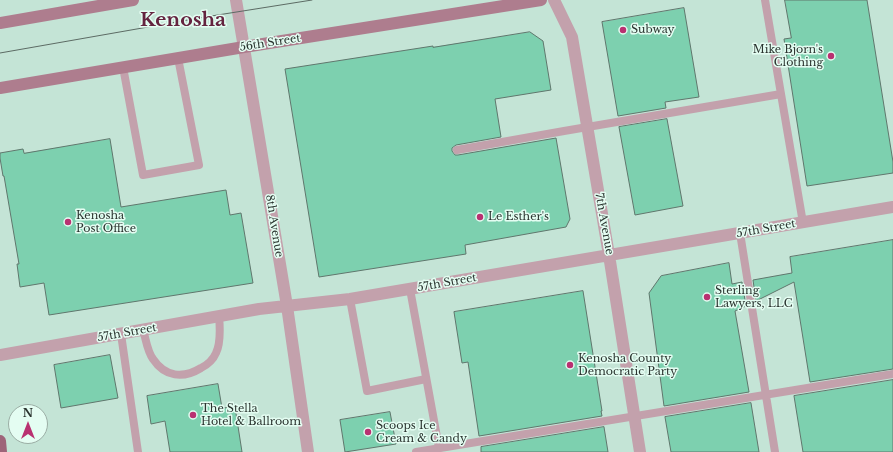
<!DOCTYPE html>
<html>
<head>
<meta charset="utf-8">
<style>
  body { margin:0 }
  #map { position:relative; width:893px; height:452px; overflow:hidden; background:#d6f0e4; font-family:"Libre Baskerville",serif }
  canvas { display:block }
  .north { position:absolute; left:8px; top:404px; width:40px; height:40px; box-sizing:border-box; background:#e4fdf2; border:1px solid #9aada4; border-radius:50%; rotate:0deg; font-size:11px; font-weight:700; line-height:16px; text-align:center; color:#2b3530 }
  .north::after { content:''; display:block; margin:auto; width:14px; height:18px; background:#b93171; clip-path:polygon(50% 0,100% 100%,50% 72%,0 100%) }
</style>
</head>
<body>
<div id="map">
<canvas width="893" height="452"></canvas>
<div class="north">N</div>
</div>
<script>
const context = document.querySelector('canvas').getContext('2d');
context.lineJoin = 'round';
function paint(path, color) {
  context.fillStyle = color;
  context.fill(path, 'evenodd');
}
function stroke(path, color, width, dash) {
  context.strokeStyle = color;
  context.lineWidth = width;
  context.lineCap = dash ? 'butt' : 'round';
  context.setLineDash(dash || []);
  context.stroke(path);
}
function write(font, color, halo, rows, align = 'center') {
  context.font = font + ' "Libre Baskerville",serif';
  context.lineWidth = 3;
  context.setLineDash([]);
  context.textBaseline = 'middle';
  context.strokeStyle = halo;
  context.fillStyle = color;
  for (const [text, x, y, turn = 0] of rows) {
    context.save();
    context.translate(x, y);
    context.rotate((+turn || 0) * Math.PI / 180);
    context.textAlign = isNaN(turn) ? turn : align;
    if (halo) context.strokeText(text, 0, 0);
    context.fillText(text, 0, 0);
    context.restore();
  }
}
paint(new Path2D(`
  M 0,0 L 893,0 L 893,452 L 0,452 ZM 16,412 L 40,412 L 40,436 L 16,436 Z`), '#c4e4d6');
const building = new Path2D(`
  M 785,0 L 867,0 L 893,162 L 893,173 L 807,186 L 784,39 L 791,38 Z
  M 684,8 L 699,97 L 665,102 L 666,108 L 618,116 L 602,22 Z
  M 530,32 L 543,41 L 551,90 L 495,99 L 501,137 L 456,145 L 452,148 L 452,151 L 455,155 L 458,155 L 556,138 L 570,219 L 566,227 L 465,245 L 466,254 L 319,277 L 285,69 L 433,46 L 433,47 Z
  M 667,119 L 683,206 L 635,215 L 619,127 Z
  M 110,139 L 121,207 L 226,190 L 230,215 L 241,213 L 253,283 L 49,315 L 44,283 L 20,287 L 17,264 L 19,264 L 4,176 L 3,176 L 0,158 L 0,153 L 23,149 L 24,153 Z
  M 893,240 L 893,369 L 810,382 L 794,282 L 756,301 L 753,280 L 792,273 L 790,257 Z
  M 729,263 L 732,284 L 742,282 L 746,306 L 735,311 L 749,392 L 664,406 L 649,293 L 661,276 Z
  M 583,291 L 602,411 L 601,411 L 602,416 L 479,436 L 468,362 L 462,363 L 454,312 Z
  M 110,355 L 118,398 L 61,408 L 54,365 Z
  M 893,380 L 893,452 L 803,452 L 794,396 Z
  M 218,384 L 222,408 L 235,407 L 242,452 L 170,452 L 165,421 L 151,424 L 147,396 Z
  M 751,403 L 759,452 L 671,452 L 665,417 Z
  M 390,412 L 396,444 L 345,452 L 340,420 Z
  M 604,427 L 608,452 L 481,452 L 481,447 Z`);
paint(building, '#7dd0af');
stroke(building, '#60776d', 1);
stroke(new Path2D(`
  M 765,0 L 803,223
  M 123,67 L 143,175 L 199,165 L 178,58
  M 457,150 L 564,131 L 781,94
  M 740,233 L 775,452
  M 410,289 L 439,448
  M 350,299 L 367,391 L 426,379
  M 143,330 C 146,339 147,351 153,359 C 165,377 183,379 201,368 C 207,365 213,360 216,353 C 221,343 220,327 219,316
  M 121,334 L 138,452
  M 416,452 L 893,374`), '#c3a1ac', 8);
stroke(new Path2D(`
  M 236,0 L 287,306 L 308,452
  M 554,0 L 572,37 L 609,255 L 640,452
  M 0,355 L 259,309 L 350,299 L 893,207`), '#c3a1ac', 12);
stroke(new Path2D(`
  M 0,23 L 133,0
  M 0,88 L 244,47 L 541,0`), '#ae7d8e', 12);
stroke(new Path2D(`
  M 0,441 L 1,452`), '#9e6479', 12);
stroke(new Path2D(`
  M 0,53 L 205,17 L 312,0`), '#5c6b64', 1);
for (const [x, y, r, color] of [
  [623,30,4,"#b93171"],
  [831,56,4,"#b93171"],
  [480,217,4,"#b93171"],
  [68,222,4,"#b93171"],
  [707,297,4,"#b93171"],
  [570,365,4,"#b93171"],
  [193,415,4,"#b93171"],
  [368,432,4,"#b93171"]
]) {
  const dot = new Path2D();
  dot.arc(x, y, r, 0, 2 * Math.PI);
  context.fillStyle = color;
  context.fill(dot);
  stroke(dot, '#e4fdf2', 1.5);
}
write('11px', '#2b3530', '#e4fdf2', [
  ["Subway",631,30],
  ["Mike Bjorn's",823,50,"right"],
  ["Clothing",823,63,"right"],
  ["Kenosha",76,216],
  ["Post Office",76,229],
  ["Le Esther's",488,217],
  ["Sterling",715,291],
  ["Lawyers, LLC",715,304],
  ["Kenosha County",578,359],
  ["Democratic Party",578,372],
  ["The Stella",201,409],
  ["Hotel & Ballroom",201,422],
  ["Scoops Ice",376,426],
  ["Cream & Candy",376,439]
], 'left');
write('11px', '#2b3530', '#e4fdf2', [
  ["56th Street",270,43,-9],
  ["7th Avenue",604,224,80],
  ["8th Avenue",274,226,81],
  ["57th Street",766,229,-10],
  ["57th Street",447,283,-10],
  ["57th Street",127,333,-10]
]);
write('bold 19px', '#64233f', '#e4fdf2', [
  ["Kenosha",183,21]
]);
</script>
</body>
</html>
